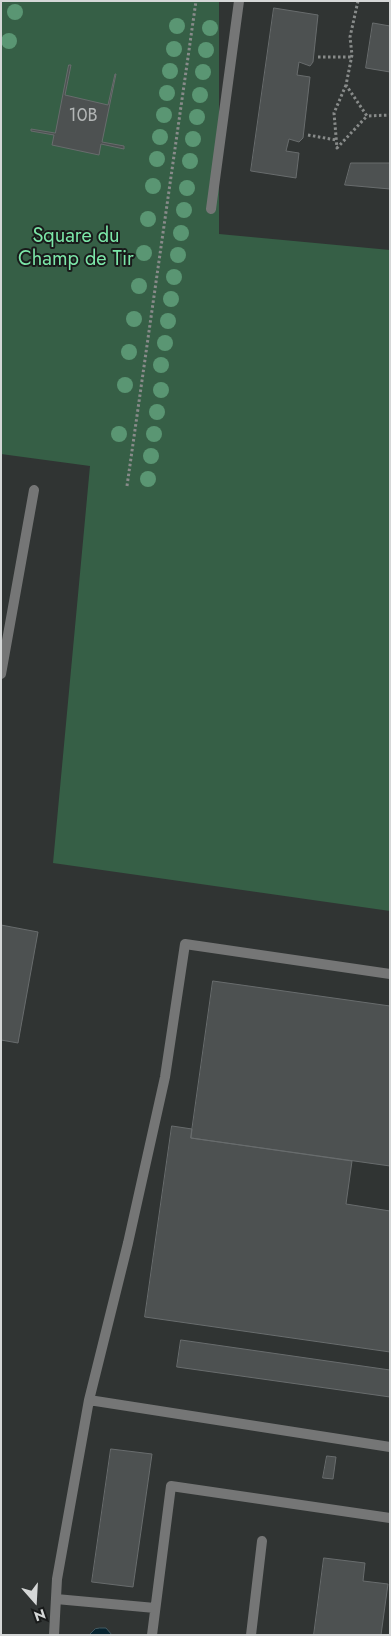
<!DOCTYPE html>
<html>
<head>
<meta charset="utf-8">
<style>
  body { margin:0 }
  #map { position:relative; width:391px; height:1636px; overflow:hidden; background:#303433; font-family:Jost,sans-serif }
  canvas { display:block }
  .frame { position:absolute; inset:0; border:2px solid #d5d7d7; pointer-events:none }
  .north { position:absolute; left:10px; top:1576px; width:50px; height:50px; -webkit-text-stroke:4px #191b1b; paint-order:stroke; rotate:161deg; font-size:14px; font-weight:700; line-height:20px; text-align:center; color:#d5d7d7 }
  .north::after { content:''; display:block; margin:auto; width:18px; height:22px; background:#d5d7d7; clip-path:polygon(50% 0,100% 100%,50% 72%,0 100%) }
</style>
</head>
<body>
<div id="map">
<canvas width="391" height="1636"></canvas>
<div class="frame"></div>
<div class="north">N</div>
</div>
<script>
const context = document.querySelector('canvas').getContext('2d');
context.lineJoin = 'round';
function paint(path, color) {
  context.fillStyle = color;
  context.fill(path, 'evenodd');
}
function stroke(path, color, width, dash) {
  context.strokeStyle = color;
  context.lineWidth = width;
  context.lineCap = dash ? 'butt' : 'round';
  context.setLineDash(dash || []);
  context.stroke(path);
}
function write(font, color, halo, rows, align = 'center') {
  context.font = font + ' Jost,sans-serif';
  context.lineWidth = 4;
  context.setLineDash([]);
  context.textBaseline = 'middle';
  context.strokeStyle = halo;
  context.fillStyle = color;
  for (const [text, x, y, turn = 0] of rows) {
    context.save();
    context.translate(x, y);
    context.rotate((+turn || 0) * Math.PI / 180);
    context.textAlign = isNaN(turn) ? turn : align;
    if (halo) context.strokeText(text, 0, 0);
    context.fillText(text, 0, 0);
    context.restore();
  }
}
paint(new Path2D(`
  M 1,1 L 219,1 L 219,234 L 390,250 L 390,911 L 53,863 L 90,466 L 1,454 Z`), '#365f46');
const water = new Path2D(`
  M 100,1628 L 106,1628 L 112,1635 L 89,1635 L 95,1629 Z`);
paint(water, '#072430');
stroke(water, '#455a62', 1);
const building = new Path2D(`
  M 274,8 L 318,15 L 313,62 L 310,66 L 299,62 L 297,75 L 310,77 L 303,138 L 299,142 L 289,139 L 286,151 L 299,153 L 296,178 L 251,171 Z
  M 373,23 L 390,26 L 390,72 L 366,68 Z
  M 69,65 L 71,65 L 65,95 L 108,105 L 115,74 L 116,74 L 102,142 L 124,146 L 124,149 L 101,144 L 99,155 L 52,145 L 54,135 L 31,131 L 31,129 L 55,133 Z
  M 351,163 L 390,163 L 390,189 L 345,185 Z
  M 1,925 L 38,932 L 18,1043 L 1,1040 Z
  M 213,981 L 390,1006 L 390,1166 L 191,1138 Z
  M 172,1126 L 192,1129 L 191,1138 L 352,1161 L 346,1204 L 390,1211 L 390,1352 L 145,1317 Z
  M 181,1340 L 390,1370 L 390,1397 L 177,1367 Z
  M 111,1449 L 152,1454 L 133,1587 L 92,1582 Z
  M 327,1456 L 336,1457 L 333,1479 L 323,1478 Z
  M 324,1558 L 365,1563 L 363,1581 L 388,1584 L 381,1635 L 314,1635 Z`);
paint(building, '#4d5151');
stroke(building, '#686c6d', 1);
stroke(new Path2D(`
  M 358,1 L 350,37 L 352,55 L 346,85 L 367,116 L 390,115
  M 318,57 L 351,57
  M 346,85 L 334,113 L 337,148 L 367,116
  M 308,135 L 336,140
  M 127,486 L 196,1`), '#888b8a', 3, [2.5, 2.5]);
stroke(new Path2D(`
  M 211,209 L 239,1
  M 1,674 L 34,490
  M 89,1400 L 390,1447
  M 56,1599 L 155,1608
  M 54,1635 L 57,1579 L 89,1400 L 128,1243 L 165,1077 L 185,944 L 390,974
  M 152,1635 L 171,1486 L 390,1518`), '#757676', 10);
stroke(new Path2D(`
  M 251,1635 L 262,1541`), '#757676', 10);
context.fillStyle = '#5a9673';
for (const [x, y] of [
  [15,12],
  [177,26],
  [210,28],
  [9,41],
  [174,49],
  [206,50],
  [170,71],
  [203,72],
  [167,93],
  [200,95],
  [164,115],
  [197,117],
  [160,137],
  [193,139],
  [157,159],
  [190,161],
  [153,186],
  [187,188],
  [184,210],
  [148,219],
  [181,233],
  [144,253],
  [178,255],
  [174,277],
  [139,286],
  [171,299],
  [134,319],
  [168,321],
  [165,343],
  [129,352],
  [161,365],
  [125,385],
  [161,390],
  [157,412],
  [119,434],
  [154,434],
  [151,456],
  [148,479]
]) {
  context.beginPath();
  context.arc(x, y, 8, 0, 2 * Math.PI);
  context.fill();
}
write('18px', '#b3b6b6', null, [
  ["10B",83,117]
]);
write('20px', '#7ce6a8', '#191b1b', [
  ["Square du",76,237],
  ["Champ de Tir",76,260]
]);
</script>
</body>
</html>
